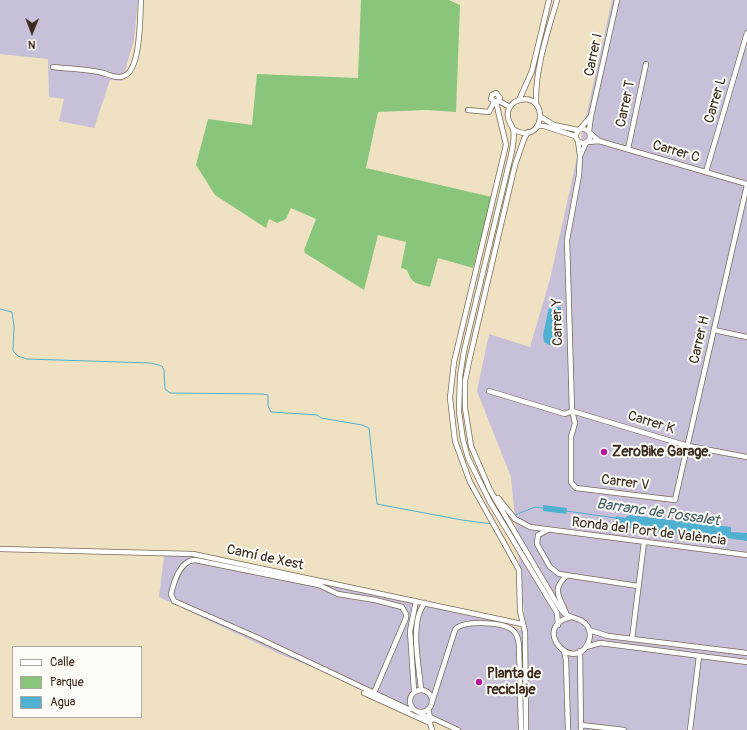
<!DOCTYPE html>
<html>
<head>
<meta charset="utf-8">
<style>
  body { margin:0 }
  #map { position:relative; width:747px; height:730px; overflow:hidden; background:#efe2c3; font-family:Pangolin,sans-serif }
  canvas { display:block }
  .legend { position:absolute; left:12px; top:646px; width:130px; height:72px; box-sizing:border-box; background:#fdfcf7; border:1px solid #afa8a0; margin:0; padding:5px 7px; list-style:none; font-size:12px; color:#3b2a1e }
  .legend li { display:flex; align-items:center; gap:8px; height:20px }
  .legend b { width:20px; border:1px solid #afa8a0 }
  .north { position:absolute; left:12px; top:12px; width:40px; height:40px; -webkit-text-stroke:3px #fdfcf7; paint-order:stroke; rotate:181deg; font-size:11px; font-weight:700; line-height:16px; text-align:center; color:#3b2a1e }
  .north::after { content:''; display:block; margin:auto; width:14px; height:18px; background:#3b2a1e; clip-path:polygon(50% 0,100% 100%,50% 72%,0 100%) }
</style>
</head>
<body>
<div id="map">
<canvas width="747" height="730"></canvas>
<ul class="legend">
<li><b style="height:5px;background:#fff"></b>Calle</li>
<li><b style="height:11px;background:#89c67b"></b>Parque</li>
<li><b style="height:11px;background:#51b0d0"></b>Agua</li>
</ul>
<div class="north">N</div>
</div>
<script>
const context = document.querySelector('canvas').getContext('2d');
context.lineJoin = 'round';
function paint(path, color) {
  context.fillStyle = color;
  context.fill(path, 'evenodd');
}
function stroke(path, color, width, dash) {
  context.strokeStyle = color;
  context.lineWidth = width;
  context.lineCap = dash ? 'butt' : 'round';
  context.setLineDash(dash || []);
  context.stroke(path);
}
function write(font, color, halo, rows, align = 'center') {
  context.font = font + ' Pangolin,sans-serif';
  context.lineWidth = 4;
  context.setLineDash([]);
  context.textBaseline = 'middle';
  context.strokeStyle = halo;
  context.fillStyle = color;
  for (const [text, x, y, turn = 0] of rows) {
    context.save();
    context.translate(x, y);
    context.rotate((+turn || 0) * Math.PI / 180);
    context.textAlign = isNaN(turn) ? turn : align;
    if (halo) context.strokeText(text, 0, 0);
    context.fillText(text, 0, 0);
    context.restore();
  }
}
paint(new Path2D(`
  M 0,0 L 138,0 L 134,40 L 122,81 L 110,80 L 94,128 L 59,121 L 64,99 L 49,97 L 48,59 L 0,54 Z
  M 612,0 L 747,0 L 747,730 L 529,730 L 526,631 L 511,477 L 477,391 L 489,334 L 530,347 L 550,279 Z
  M 164,556 L 188,556 L 504,622 L 523,631 L 525,730 L 452,730 L 327,673 L 282,655 L 159,597 Z`), '#c8bfd8');
paint(new Path2D(`
  M 361,0 L 449,0 L 460,5 L 456,112 L 427,110 L 378,112 L 366,168 L 492,197 L 473,268 L 438,258 L 430,287 C 417,283 412,285 407,270 L 401,268 L 406,242 L 378,235 L 364,290 L 305,253 L 304,250 L 316,219 L 291,208 L 286,219 L 277,223 L 269,219 L 266,228 L 215,195 L 196,165 L 208,119 L 252,125 L 257,74 L 358,78 Z`), '#89c67b');
paint(new Path2D(`
  M 549,307 L 561,307 L 557,345 L 549,345 L 544,342 L 543,335 Z
  M 543,505 L 567,508 L 566,514 L 543,511 Z
  M 629,515 L 731,527 L 731,532 L 747,533 L 747,541 L 714,536 L 695,537 L 614,526 L 616,516 L 625,518 Z`), '#51b0d0');
stroke(new Path2D(`
  M 0,309 L 12,312 L 14,326 L 13,351 L 18,356 L 27,359 L 151,363 L 162,366 L 164,370 L 165,389 L 170,393 L 263,394 L 268,395 L 268,406 L 271,412 L 317,415 L 321,418 L 362,425 L 369,428 L 377,504 L 462,520 L 492,524
  M 566,511 L 616,518
  M 515,515 L 535,507 L 543,508`), '#51b0d0', 1);
const minor = new Path2D(`
  M 53,67 C 69,69 87,69 103,73 C 110,75 117,79 124,76 C 141,70 140,16 141,0
  M 519,100 L 532,71 L 549,0
  M 499,101 L 510,107
  M 496,102 L 500,98 L 496,93 L 492,95 L 491,99 L 496,102 L 506,145 L 454,362 L 450,398 L 455,441 L 470,482 L 519,570 L 520,611 L 525,632 L 526,730
  M 536,104 C 535,69 547,34 557,0
  M 468,110 L 489,112 L 494,102
  M 591,116 L 617,0
  M 541,117 L 554,125 L 578,130
  M 537,126 L 544,126 L 575,136
  M576 136a7 7 0 1 1 14 0a7 7 0 1 1-14 0Z
  M 513,129 C 545,148 550,93 520,100 C 514,101 509,106 508,112 C 506,120 511,123 513,129 C 515,136 513,144 512,151 L 464,351 L 460,376 L 459,412 L 463,440 L 468,458 L 490,502 L 557,613 L 558,625
  M 580,129 L 591,116 L 589,131
  M 528,132 L 524,139 L 515,165 L 470,357 L 465,381 L 465,408 L 471,446 L 490,490 L 556,602 C 559,606 561,611 565,614 C 573,619 583,618 588,627 C 591,633 590,640 587,645 C 571,673 531,626 571,617
  M 578,141 L 580,156 L 586,143
  M 599,141 L 747,184
  M 588,142 L 599,141 L 590,133
  M 628,149 L 646,64
  M 580,156 L 579,175 L 567,240 L 572,411 L 575,423 L 571,437 L 571,482 L 576,488 L 675,500 L 747,185
  M 706,172 L 747,33
  M 714,330 L 747,337
  M 489,391 L 565,414 L 572,411
  M 572,411 L 688,446 L 747,457
  M 498,498 L 515,519 L 530,527 L 747,555
  M 546,531 L 538,535 L 537,544 L 550,567 L 559,574 L 638,586
  M 0,549 L 193,554 L 522,624
  M 566,576 C 551,591 560,597 566,613
  M 589,630 L 608,636 L 747,653
  M 632,639 L 644,542
  M 586,647 L 600,643 L 747,662
  M 564,651 L 566,660 L 568,730
  M 580,651 L 581,730
  M 421,689 C 419,666 409,621 425,603
  M410 701a11 11 0 1 1 22 0a11 11 0 1 1-22 0Z
  M 414,691 L 410,631 L 416,601
  M 364,693 L 430,723 L 432,730
  M 374,693 L 406,618 L 406,614 L 402,607 L 375,600 L 338,594 L 319,585 L 195,560 C 180,560 174,582 171,594 L 174,601 L 258,638 L 408,709 L 413,709
  M 432,702 L 455,630 C 462,620 501,622 511,629 C 517,633 518,638 519,645 L 521,730
  M 428,709 L 430,717 L 458,730
  M 418,712 L 432,720
  M 581,725 L 624,730
  M 690,730 L 699,656`);
stroke(minor, '#7a6a58', 6);
stroke(minor, '#fff', 4.5);
for (const [x, y, r, color] of [
  [604,452,4,"#b5179e"],
  [479,682,4,"#b5179e"]
]) {
  const dot = new Path2D();
  dot.arc(x, y, r, 0, 2 * Math.PI);
  context.fillStyle = color;
  context.fill(dot);
  stroke(dot, '#fdfcf7', 1.5);
}
write('14px', '#3b2a1e', '#fdfcf7', [
  ["Carrer I",594,55,-78],
  ["Carrer L",716,100,-74],
  ["Carrer T",626,104,-78],
  ["Carrer C",676,152,16],
  ["Carrer Y",558,322,-92],
  ["Carrer H",700,340,-77],
  ["Carrer K",651,423,17],
  ["Carrer V",625,483,7],
  ["Ronda del Port de València",649,532,7],
  ["Camí de Xest",265,558,12]
]);
write('bold 14px', '#3b2a1e', '#fdfcf7', [
  ["ZeroBike Garage.",612,452],
  ["Planta de",487,674],
  ["reciclaje",487,690]
], 'left');
write('italic 15px', '#446065', '#fdfcf7', [
  ["Barranc de Possalet",658,513,8]
]);
</script>
</body>
</html>
